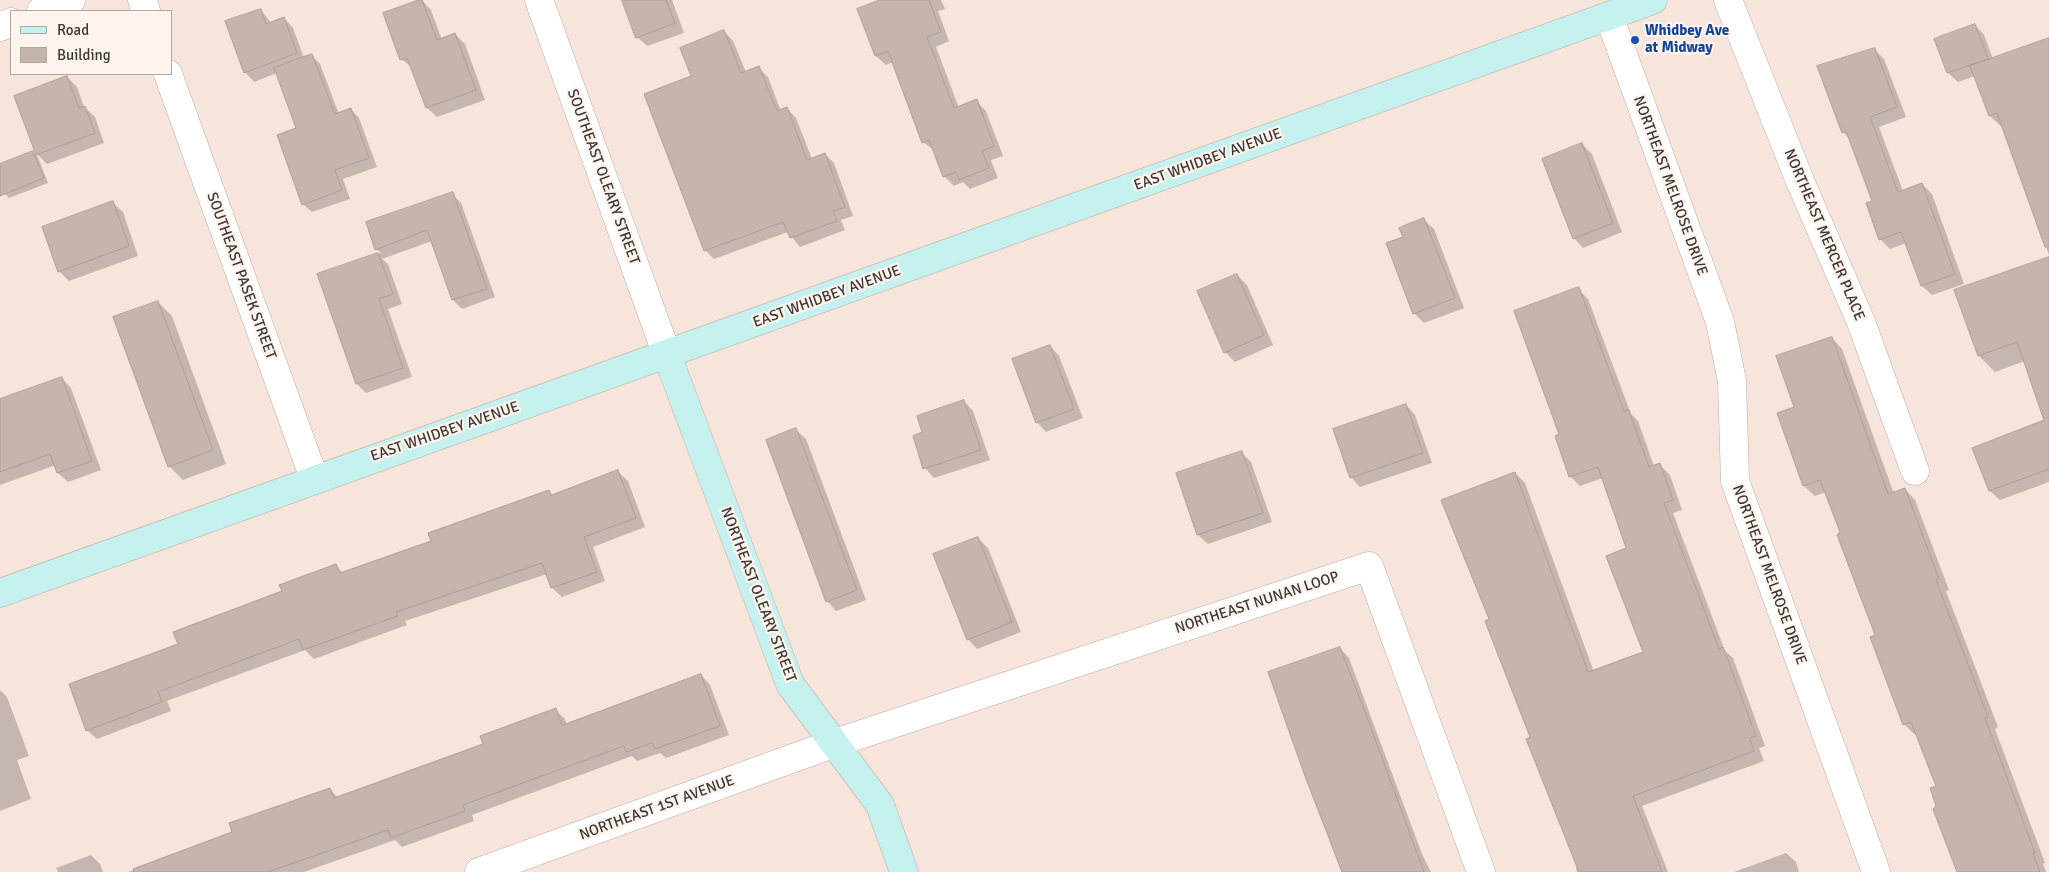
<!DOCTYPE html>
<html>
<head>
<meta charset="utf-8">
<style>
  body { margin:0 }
  #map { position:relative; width:2049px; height:872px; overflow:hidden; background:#f7e5dc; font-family:Signika,sans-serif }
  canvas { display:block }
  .legend { position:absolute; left:10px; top:10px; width:162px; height:65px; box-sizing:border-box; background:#fef4ee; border:1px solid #b1a8a3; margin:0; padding:6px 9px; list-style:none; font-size:15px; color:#3d3633 }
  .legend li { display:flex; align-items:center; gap:10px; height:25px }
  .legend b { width:25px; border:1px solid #b1a8a3 }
</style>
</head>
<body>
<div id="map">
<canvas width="2049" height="872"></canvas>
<ul class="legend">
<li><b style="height:6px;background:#c5f1ee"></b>Road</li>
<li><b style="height:14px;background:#c6b5ac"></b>Building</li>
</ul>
</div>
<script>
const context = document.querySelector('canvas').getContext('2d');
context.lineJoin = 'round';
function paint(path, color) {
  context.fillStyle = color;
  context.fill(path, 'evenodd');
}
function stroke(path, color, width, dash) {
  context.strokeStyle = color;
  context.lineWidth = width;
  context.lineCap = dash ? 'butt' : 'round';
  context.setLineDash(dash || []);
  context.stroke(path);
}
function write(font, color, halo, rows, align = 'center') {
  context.font = font + ' Signika,sans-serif';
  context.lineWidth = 4.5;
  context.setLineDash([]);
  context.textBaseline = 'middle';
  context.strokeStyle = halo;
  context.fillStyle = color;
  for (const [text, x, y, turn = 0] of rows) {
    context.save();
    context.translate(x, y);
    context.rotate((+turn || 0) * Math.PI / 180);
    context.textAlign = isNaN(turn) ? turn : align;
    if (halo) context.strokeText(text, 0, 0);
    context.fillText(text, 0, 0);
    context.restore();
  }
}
paint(new Path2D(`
  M 422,0 L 431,10 L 442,40 L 455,34 L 465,44 L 485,100 L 437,117 L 427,108 L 413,68 L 401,59 Z
  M 623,0 L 672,0 L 684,33 L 647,46 L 637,37 Z
  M 884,0 L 941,0 L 945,9 L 938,11 L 949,41 L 936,47 L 959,108 L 976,101 L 986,111 L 1003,156 L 991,160 L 998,178 L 970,189 L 963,182 L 954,186 L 944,176 L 935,151 L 923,142 L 894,62 L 886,65 L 876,56 Z
  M 261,10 L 271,23 L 284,18 L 293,28 L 304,58 L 312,56 L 320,64 L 339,114 L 351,110 L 359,118 L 377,167 L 343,179 L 350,199 L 312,212 L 303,204 L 298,129 L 277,73 L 254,82 L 245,72 Z
  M 1975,25 L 1984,35 L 1993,59 L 2049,39 L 2049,255 L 2005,130 L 1990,116 L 1975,76 L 1958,82 L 1948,73 L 1936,40 Z
  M 724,31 L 733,41 L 746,72 L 759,68 L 768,77 L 781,111 L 787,108 L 796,118 L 812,159 L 825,154 L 834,163 L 853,216 L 841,220 L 845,230 L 800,247 L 788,232 L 714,259 L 705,250 L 692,76 Z
  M 1874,49 L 1884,59 L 1906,117 L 1879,127 L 1903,191 L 1922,184 L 1932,194 L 1964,284 L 1932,295 L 1922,286 L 1906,243 L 1890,249 L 1880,239 L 1873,202 L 1850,139 L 1843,132 Z
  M 67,77 L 77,87 L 84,107 L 95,117 L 104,143 L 47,164 L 37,154 Z
  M 1582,144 L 1592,154 L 1622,232 L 1583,248 L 1574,238 Z
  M 33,153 L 38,157 L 48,183 L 9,198 L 5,194 L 0,181 L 0,165 Z
  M 452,194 L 461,203 L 495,297 L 462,309 L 453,300 L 432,241 L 382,259 L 388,264 L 402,304 L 388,309 L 412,377 L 366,393 L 357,384 L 319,275 L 381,253 L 376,249 Z
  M 113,203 L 123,212 L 138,256 L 69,281 L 59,271 Z
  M 1424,220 L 1434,229 L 1464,308 L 1424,323 L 1414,313 L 1404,238 Z
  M 2049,258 L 2049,409 L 2025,361 L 1995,372 L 1979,356 Z
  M 1237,275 L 1247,285 L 1273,345 L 1235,362 L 1225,352 Z
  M 1578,289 L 1588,299 L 1631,414 L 1638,421 L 1654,466 L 1660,465 L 1670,475 L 1682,510 L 1673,513 L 1725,651 L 1733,658 L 1765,746 L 1759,748 L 1764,761 L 1642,806 L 1668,872 L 1577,872 L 1576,868 L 1578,867 L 1490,620 L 1515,473 L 1525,483 L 1594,672 L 1645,653 L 1628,549 L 1603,478 L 1580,486 L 1570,476 L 1560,435 Z
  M 158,302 L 172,316 L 226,464 L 183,480 L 169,466 Z
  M 1832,338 L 1842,349 L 1894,494 L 1905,489 L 1915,500 L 1949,590 L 1946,591 L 1998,727 L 1995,729 L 2045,863 L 2043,864 L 2046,872 L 1958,872 L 1938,806 L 1937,787 L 1917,733 L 1914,734 L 1904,724 L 1877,635 L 1826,492 L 1815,496 L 1804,486 L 1779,414 L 1796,408 Z
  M 1050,346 L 1059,356 L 1083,418 L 1046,432 L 1037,422 Z
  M 62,378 L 71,388 L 101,470 L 68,482 L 58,473 L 56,465 L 0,485 L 0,428 Z
  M 964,401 L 973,411 L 990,460 L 934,478 L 925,468 L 924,433 Z
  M 1406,405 L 1415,415 L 1432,463 L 1360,487 L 1351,477 Z
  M 2049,422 L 2049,482 L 2000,500 L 1990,491 L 1974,448 Z
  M 796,430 L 806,439 L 866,600 L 836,611 L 827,601 Z
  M 1241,452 L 1251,462 L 1272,522 L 1208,544 L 1198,535 L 1178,474 Z
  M 618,472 L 628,481 L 645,527 L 593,547 L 605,581 L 562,597 L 552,588 L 547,574 L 405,621 L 407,625 L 314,659 L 305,650 L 167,701 L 171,711 L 97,739 L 87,730 L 179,644 L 336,566 L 343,573 L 433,542 L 549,491 L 554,496 Z
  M 978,538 L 988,548 L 1021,632 L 977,649 L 968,639 Z
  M 1340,648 L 1349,658 L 1422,854 L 1431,872 L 1344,872 Z
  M 701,675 L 710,685 L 729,735 L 666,758 L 660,753 L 637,761 L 632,756 L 472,815 L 474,821 L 402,847 L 395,840 L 304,872 L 128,872 L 234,833 L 330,789 L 338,798 L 485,745 L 555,710 L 565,719 L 567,725 Z
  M 0,690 L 7,697 L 29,756 L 17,760 L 31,799 L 0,811 Z
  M 1786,853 L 1796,862 L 1799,872 L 1734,872 Z
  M 91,855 L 100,864 L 103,872 L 58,872 L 56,868 Z`), '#0003');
const building = new Path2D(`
  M 419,0 L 422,0 L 437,40 L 455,33 L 476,90 L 426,108 L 407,58 L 400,60 L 383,13 Z
  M 622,0 L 666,0 L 675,23 L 636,38 Z
  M 880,0 L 929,0 L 941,32 L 927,37 L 954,108 L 977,99 L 994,146 L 982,151 L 989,168 L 959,180 L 956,172 L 943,177 L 929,140 L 922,143 L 888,51 L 875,56 L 857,9 Z
  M 261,9 L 266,24 L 284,17 L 297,53 L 244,73 L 225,21 Z
  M 1975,24 L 1988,59 L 1947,73 L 1934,39 Z
  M 724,30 L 741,73 L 759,66 L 777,111 L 787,107 L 807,160 L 825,153 L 845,207 L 833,211 L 837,221 L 790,238 L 783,222 L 704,251 L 644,94 L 691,76 L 680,48 Z
  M 2049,38 L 2049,247 L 2045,247 L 1997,113 L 1989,116 L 1970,66 Z
  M 1875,48 L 1897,107 L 1870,117 L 1898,192 L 1922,183 L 1955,274 L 1921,286 L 1901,232 L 1879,240 L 1866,203 L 1872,201 L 1846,131 L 1842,133 L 1817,66 Z
  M 312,54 L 335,114 L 351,108 L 369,158 L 335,170 L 342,190 L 302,205 L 277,135 L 296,128 L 274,68 Z
  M 67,76 L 79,108 L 85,106 L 95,133 L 36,155 L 14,96 Z
  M 1582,143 L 1613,223 L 1573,239 L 1542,159 Z
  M 33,151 L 44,178 L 0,196 L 0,164 Z
  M 453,192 L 487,289 L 452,300 L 427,230 L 375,250 L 366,222 Z
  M 113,201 L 129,246 L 58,272 L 42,227 Z
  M 1424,218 L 1455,298 L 1413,314 L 1386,243 L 1403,237 L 1399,228 Z
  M 378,253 L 393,294 L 379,299 L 403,368 L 356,384 L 317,274 Z
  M 2049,257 L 2049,469 L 1989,491 L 1972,448 L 2044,420 L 2017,342 L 1978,356 L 1954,290 Z
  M 1237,274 L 1264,335 L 1224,353 L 1197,291 Z
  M 1579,287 L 1624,411 L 1629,410 L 1649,467 L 1660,463 L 1673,500 L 1664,503 L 1719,649 L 1723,647 L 1756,736 L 1750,738 L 1754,751 L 1633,796 L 1662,872 L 1579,872 L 1526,739 L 1530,737 L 1485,621 L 1489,619 L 1441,500 L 1515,472 L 1588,672 L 1643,652 L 1606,556 L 1626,548 L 1598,467 L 1569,477 L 1555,436 L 1559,434 L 1514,311 Z
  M 158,301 L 213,450 L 168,467 L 113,317 Z
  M 1832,337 L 1888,494 L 1905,488 L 1939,579 L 1936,580 L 1988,717 L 1985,718 L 2035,853 L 2033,853 L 2040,872 L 1957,872 L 1933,809 L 1936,806 L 1930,788 L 1936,786 L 1911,722 L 1903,725 L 1870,637 L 1875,635 L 1837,535 L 1840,532 L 1820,480 L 1803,486 L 1777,413 L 1794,407 L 1776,356 Z
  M 1050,345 L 1074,409 L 1036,423 L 1012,359 Z
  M 62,377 L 92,461 L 57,473 L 50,454 L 0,472 L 0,399 Z
  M 964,400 L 981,450 L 923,469 L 913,436 L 922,432 L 917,416 Z
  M 1406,404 L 1423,453 L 1350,478 L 1333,429 Z
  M 796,428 L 857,590 L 826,602 L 766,440 Z
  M 1242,451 L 1263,513 L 1197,535 L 1176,473 Z
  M 618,470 L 636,518 L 584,537 L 597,572 L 551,588 L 542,563 L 396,612 L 398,616 L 303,650 L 299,639 L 158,692 L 162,702 L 86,731 L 69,684 L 178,644 L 173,632 L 282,591 L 279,585 L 336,564 L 340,573 L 431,541 L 428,533 L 549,490 L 551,495 Z
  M 978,537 L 1012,622 L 967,640 L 933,554 Z
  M 1340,647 L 1370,725 L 1424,872 L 1342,872 L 1305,776 L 1268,672 Z
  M 701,674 L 720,726 L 655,749 L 652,743 L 626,752 L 624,746 L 463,805 L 465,811 L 391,838 L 388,830 L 268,872 L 134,872 L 133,869 L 232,832 L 229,823 L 330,788 L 334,798 L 483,744 L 480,736 L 556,708 L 562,725 Z`);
paint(building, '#c6b5ac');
stroke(building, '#af9e96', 1);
const street = new Path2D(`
  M 142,0 L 146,11
  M 539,0 L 667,355
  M 1728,0 L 1800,181 L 1861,322 L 1915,471
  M 41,11 L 71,0
  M 1609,16 L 1720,322 L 1732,381 L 1735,481 L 1876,872
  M 0,27 L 11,22
  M 168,74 L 314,478
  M 479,872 L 835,743 L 1369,566 L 1481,872`);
const secondary = new Path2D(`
  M 667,355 L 790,684 L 880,805 L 904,872
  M 0,593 C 550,392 1103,200 1653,0`);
stroke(street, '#c0afa7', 29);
stroke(secondary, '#c0afa7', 29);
stroke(street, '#fff', 28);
stroke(secondary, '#c5f1ee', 28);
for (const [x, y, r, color] of [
  [1635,40,5,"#1a4fb4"]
]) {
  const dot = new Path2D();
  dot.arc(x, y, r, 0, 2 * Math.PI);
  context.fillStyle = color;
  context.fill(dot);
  stroke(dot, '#fef4ee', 2);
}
write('bold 15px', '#164399', '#fef4ee', [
  ["Whidbey Ave",1645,31],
  ["at Midway",1645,48]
], 'left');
write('15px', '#3d3633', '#fef4ee', [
  ["EAST WHIDBEY AVENUE",1208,160,-20],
  ["SOUTHEAST OLEARY STREET",603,177,70],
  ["NORTHEAST MELROSE DRIVE",1670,186,70],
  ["NORTHEAST MERCER PLACE",1824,235,67],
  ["SOUTHEAST PASEK STREET",241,276,70],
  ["EAST WHIDBEY AVENUE",827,297,-20],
  ["EAST WHIDBEY AVENUE",445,432,-19],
  ["NORTHEAST MELROSE DRIVE",1769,575,70],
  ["NORTHEAST OLEARY STREET",758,595,69],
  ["NORTHEAST NUNAN LOOP",1257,603,-18],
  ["NORTHEAST 1ST AVENUE",657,808,-20]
]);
</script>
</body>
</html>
